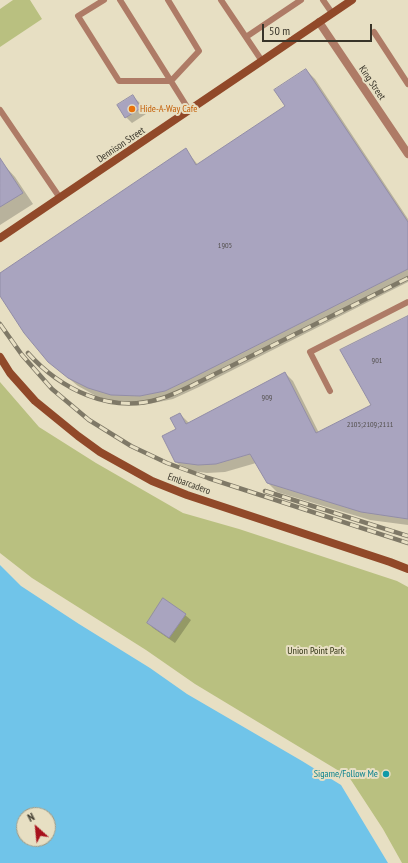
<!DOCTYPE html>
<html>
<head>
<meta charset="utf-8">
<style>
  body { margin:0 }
  #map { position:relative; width:408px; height:863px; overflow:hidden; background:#e7dfc3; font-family:"PT Sans Narrow",sans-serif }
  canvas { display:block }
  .north { position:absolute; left:16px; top:807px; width:40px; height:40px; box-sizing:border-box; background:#e7dfc3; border:1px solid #a19b85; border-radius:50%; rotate:333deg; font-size:11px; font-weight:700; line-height:16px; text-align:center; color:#383429 }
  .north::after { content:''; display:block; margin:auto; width:14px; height:18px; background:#a7111c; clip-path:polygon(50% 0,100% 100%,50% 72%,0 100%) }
  .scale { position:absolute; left:262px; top:24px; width:110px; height:18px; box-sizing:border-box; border:2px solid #383429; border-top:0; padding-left:5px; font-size:12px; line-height:14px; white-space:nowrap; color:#383429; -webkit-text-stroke:3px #e7dfc3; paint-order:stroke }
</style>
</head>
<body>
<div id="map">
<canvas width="408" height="863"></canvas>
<div class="north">N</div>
<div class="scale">50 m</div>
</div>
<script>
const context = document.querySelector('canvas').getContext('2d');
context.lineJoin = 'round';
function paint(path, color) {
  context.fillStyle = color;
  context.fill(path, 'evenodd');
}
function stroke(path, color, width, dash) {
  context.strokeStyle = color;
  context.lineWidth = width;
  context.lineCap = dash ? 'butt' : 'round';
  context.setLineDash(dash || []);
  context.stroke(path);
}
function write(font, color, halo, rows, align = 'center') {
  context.font = font + ' "PT Sans Narrow",sans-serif';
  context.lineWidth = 4;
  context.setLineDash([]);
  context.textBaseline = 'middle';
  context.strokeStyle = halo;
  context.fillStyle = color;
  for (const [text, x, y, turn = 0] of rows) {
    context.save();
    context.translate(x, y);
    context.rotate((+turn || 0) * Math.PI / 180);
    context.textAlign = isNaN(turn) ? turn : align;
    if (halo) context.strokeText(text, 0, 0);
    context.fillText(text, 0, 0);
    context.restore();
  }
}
paint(new Path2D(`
  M 13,0 L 30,0 L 42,19 L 0,47 L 0,9 Z
  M 0,382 L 39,427 L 96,463 L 183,513 L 239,529 L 397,581 L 408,587 L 408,863 L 400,863 L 194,686 L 31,580 L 0,555 Z`), '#b9c080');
paint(new Path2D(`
  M 0,555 L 31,580 L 194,686 L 348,778 L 400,863 L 0,863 ZM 24,815 L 48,815 L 48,839 L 24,839 Z`), '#70c4e9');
paint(new Path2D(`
  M 0,553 L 32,578 L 146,650 L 195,684 L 349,777 L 383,829 L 402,863 L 388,863 L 341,785 L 302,761 L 187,694 L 150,668 L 79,624 L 21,586 L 0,565 Z`), '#e7dfc3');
paint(new Path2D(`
  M 306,70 L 315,79 L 408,219 L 408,282 L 199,387 L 173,399 L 149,404 L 120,403 L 98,397 L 78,386 L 49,362 L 0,294 L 0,275 L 186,150 L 198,165 L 286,106 Z
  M 133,97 L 139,102 L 146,114 L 132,123 L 126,117 Z
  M 5,166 L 15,177 L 33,204 L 0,225 L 0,169 Z
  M 408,317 L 408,525 L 370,520 L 277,492 L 268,483 L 256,463 L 225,472 L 207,473 L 185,470 L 176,462 L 177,429 L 180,414 L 189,423 L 285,373 L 293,381 L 319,433 L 373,405 Z
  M 185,615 L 191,620 L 175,643 L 153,628 L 148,622 Z`), '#0003');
const building = new Path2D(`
  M 306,69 L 408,222 L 408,269 L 190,379 L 165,391 L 140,396 L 111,395 L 88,388 L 68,378 L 48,362 L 24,333 L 0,296 L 0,273 L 186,148 L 196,165 L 285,106 L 274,90 Z
  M 133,95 L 141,108 L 125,118 L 117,105 Z
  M 0,158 L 23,193 L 0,207 Z
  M 408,316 L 408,519 L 361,512 L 267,483 L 250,454 L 216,464 L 198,465 L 175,462 L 162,436 L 176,429 L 170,418 L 180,413 L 186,424 L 285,372 L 316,433 L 371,405 L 340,350 Z
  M 163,598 L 186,614 L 169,638 L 147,623 Z`);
paint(building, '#a9a4bf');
stroke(building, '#928da7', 1);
stroke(new Path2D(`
  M 104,0 L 78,16 L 119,81 L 171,81 L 199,51 L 168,0
  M 120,0 L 189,110
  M 221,0 L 262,61
  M 323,0 L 332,13
  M 374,32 L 408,84
  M 246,37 L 301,0
  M 0,110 L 60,198
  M 330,391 L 310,352 L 408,302`), '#ae7b66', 6);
stroke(new Path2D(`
  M 319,22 L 408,154`), '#ae7b66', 8);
stroke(new Path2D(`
  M 0,238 L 352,0
  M 0,357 L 10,373 L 35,401 L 78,436 L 100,452 L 152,481 L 187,495 L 390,562 L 408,569`), '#914929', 8);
const rail = new Path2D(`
  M 0,324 L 22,355 L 52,389 L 89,420 L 131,446 L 167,463 L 208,478 L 408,543
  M 28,353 C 60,389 110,414 159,399 C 174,395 189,387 203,380 L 408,278
  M 265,491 L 408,536`);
stroke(rail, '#7f7967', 4.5);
stroke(rail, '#e7dfc3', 3, [9]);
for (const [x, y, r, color] of [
  [132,109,4,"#e8710a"],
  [386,774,4,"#0f9aa8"]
]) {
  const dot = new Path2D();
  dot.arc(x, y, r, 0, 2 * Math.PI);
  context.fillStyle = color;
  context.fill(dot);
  stroke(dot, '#e7dfc3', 1.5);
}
write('8px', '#54504e', null, [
  ["1905",225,246],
  ["901",377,361],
  ["909",267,398],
  ["2105;2109;2111",370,425]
]);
write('10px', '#383429', '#e7dfc3', [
  ["King Street",372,83,56],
  ["Dennison Street",121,145,-34],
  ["Embarcadero",189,484,20]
]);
write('10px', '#c56008', '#e7dfc3', [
  ["Hide-A-Way Cafe",140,109]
], 'left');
write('10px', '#303313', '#e7dfc3', [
  ["Union Point Park",316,651]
]);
write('10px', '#0d838f', '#e7dfc3', [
  ["Sigame/Follow Me",378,774]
], 'right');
</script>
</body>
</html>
